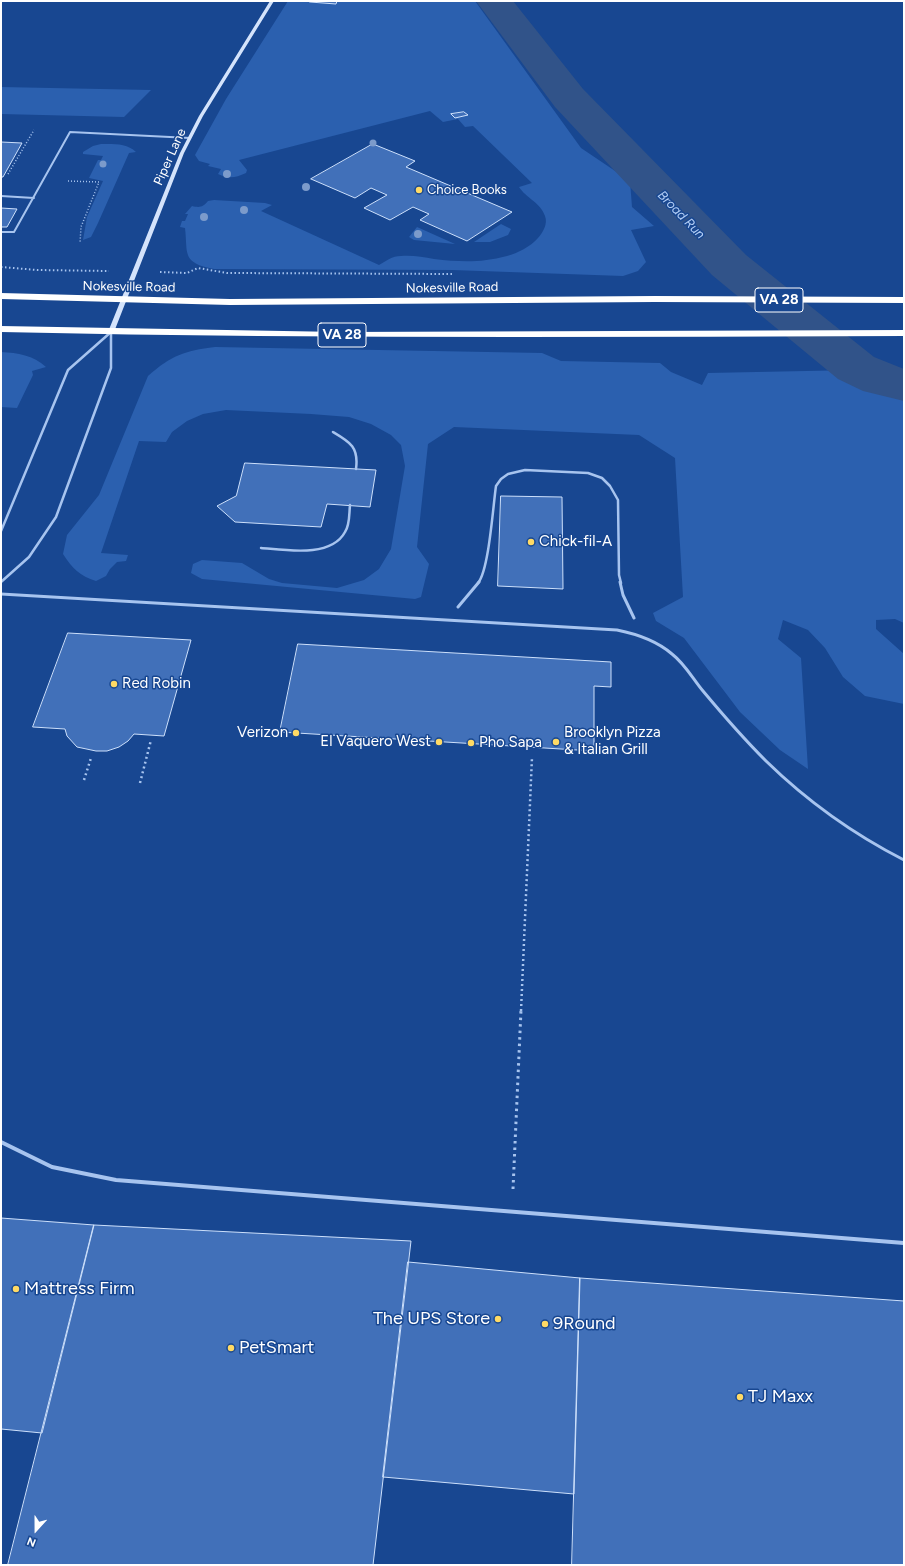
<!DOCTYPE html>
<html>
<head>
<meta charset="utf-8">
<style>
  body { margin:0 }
  #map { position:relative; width:905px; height:1566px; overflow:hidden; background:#184791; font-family:Figtree,sans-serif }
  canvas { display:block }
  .frame { position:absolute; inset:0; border:2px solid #fff; pointer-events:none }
  .north { position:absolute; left:16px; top:1510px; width:40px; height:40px; -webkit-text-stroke:3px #184791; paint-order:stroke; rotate:201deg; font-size:11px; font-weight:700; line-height:16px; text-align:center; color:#fff }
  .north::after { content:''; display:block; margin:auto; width:14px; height:18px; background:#fff; clip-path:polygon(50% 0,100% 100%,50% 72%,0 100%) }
</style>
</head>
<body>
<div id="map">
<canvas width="905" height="1566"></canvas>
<div class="frame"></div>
<div class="north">N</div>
</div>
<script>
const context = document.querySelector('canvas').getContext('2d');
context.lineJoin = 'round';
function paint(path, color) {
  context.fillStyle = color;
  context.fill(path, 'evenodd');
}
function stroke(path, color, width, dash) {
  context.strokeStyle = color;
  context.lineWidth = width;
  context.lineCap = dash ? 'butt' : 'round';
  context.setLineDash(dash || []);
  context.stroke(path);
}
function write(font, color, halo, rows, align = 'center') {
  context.font = font + ' Figtree,sans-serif';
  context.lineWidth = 3;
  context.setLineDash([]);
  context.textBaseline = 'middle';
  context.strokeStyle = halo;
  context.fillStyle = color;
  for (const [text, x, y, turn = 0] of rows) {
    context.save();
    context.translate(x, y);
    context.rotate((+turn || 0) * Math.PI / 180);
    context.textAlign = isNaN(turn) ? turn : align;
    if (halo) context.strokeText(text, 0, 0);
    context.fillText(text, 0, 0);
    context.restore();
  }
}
paint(new Path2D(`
  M 288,1 L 475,1 L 581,148 L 630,181 L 632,207 L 654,226 L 631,230 L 646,262 L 638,271 L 623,276 L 452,270 L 214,269 C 181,263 188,253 185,228 L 180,227 L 182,221 L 185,221 L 188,214 L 185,214 L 192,206 C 200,208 203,207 208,201 L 214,200 L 265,203 L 272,205 L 261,211 L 379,265 C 386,261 392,256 401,256 C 412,255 423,257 434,259 C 460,262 481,263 507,256 C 518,253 530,247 538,238 C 543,232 548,224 545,216 C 541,203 526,198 519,187 L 532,183 L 473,126 L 465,127 L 458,119 L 443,122 L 430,111 L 239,160 L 247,170 L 246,173 C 235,178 229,179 218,174 L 221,169 L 208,166 L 210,164 L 199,161 L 195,155 L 226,99 Z
  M 1,87 L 151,90 L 124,117 L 1,114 Z
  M 101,144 C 113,144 127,143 136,152 L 129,153 L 98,223 L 91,237 L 83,240 L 87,217 L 103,181 L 89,178 L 98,160 L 101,160 L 103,156 L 83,154 L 83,152 L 93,146 Z
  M 501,224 L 511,229 L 508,235 L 490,242 L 474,242 Z
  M 417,227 L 455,244 L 414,240 L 409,237 Z
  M 215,347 L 542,353 L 561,361 L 660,363 L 671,372 L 702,385 L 708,373 L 904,369 L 904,623 L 895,619 L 876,620 L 876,629 L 904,654 L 904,704 L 865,696 L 843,677 L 825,648 L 808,630 L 783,620 L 778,639 L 801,658 L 808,769 L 780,750 L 740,712 L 684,638 L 656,621 L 653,613 L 683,597 L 675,458 L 639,435 L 454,427 L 428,444 L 417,547 L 429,564 L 421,597 L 415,599 L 202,579 L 191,573 L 193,564 L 202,560 L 242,563 L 269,579 L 282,583 L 337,588 L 364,580 L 379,569 L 391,549 L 405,466 L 401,445 L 391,435 L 371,424 L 349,417 L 311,414 L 226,410 L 203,414 L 187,421 L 172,432 L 166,442 L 139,441 L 101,553 L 128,555 L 126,561 L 117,562 L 110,569 L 106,576 L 96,581 C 80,576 72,568 63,554 L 67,535 L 99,495 L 148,376 C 172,355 184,351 215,347 Z
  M 1,352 C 18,353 33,355 46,367 L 32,371 L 33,375 L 17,408 L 1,407 Z`), '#2b60af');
paint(new Path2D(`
  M 476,1 L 513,1 L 583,89 L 746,255 L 874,357 L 904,369 L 904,401 L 863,391 L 838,379 L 712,275 L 555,107 Z`), '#315389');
const building = new Path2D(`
  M 311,1 L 337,1 L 336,4 L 310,2 Z
  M 464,112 L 468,115 L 455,118 L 451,114 Z
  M 1,142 L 22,143 L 3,177 L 1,177 Z
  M 373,144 L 415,161 L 406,167 L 512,212 L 467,241 L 420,220 L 429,214 L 413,207 L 390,220 L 364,208 L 387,195 L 371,188 L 355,198 L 311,179 Z
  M 1,208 L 17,209 L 7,227 L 1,227 Z
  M 245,463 L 376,470 L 370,507 L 327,504 L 321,527 L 235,522 L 217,506 L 236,496 Z
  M 501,496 L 562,497 L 563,589 L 498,586 Z
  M 68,633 L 191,640 L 164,736 L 134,734 L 128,741 L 119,747 L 107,751 L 96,751 L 77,747 L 67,736 L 65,729 L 33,727 Z
  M 298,644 L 611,662 L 611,687 L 594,686 L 594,751 L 280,732 Z
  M 1,1218 L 94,1225 L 42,1433 L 1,1429 Z
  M 94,1225 L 411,1241 L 373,1565 L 8,1565 Z
  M 408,1262 L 580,1278 L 574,1494 L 383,1477 Z
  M 580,1278 L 904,1301 L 904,1565 L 572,1565 Z`);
paint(building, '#4170b9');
stroke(building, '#cde0fb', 1);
stroke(new Path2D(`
  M 8,174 L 34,130
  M 68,181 L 99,182 L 81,227 L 80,243`), '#a7c4ef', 1.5, [1, 2]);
stroke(new Path2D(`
  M 1,267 L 37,270 L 109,271
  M 160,272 L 187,273 L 198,268 L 227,273 L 454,274`), '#a7c4ef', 2, [1.5, 2.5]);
stroke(new Path2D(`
  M 84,780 L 91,758
  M 140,783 L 151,740
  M 521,1011 L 532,757`), '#a7c4ef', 2.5, [2, 3]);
stroke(new Path2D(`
  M 513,1189 L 521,1010`), '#a7c4ef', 3, [2.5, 4]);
stroke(new Path2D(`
  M 1,196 L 34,198
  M 1,232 L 14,232 L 70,132 L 190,138`), '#a7c4ef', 2);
stroke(new Path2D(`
  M 333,432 C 350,442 359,447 356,469
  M 1,531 L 68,370 L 111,332
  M 261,548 C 286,550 331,558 345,532 C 350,525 349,514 350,505
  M 1,582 L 29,557 L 56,517 L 111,368 L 111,332
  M 478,583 C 489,570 493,506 496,486 L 501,479 L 508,474 L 525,470 L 588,473 L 602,478 L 610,486 L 618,500 L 619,575 L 621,583`), '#a7c4ef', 2.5);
stroke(new Path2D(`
  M 620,582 L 623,595 L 634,618
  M 1,594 L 617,630 C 637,634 657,641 672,654 C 685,664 693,679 703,691 C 723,715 744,739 766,761 C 807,801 853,834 904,860
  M 458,607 L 479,582`), '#a7c4ef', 3);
stroke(new Path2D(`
  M 1,1142 L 52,1167 L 116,1180 L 904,1243`), '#a7c4ef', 4);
paint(new Path2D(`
  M 270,1 L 274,1 L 203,116 L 184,153 L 114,332 L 109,333 L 108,332 L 180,153 L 199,116 Z`), '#d4e3fb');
paint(new Path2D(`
  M 1,293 L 230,299 L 655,296 L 904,297 L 904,303 L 655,302 L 230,305 L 1,299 Z
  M 1,326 L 340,332 L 904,330 L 904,336 C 603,337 302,339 1,332 Z`), '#fff');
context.fillStyle = '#7c9bcb';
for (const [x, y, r] of [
  [373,143,3.5],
  [103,164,3.5],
  [227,174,4],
  [306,187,4],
  [244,210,4],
  [204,217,4],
  [418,234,4]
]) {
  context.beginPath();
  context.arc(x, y, r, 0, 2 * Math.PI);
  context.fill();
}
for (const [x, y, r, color] of [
  [419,190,4,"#ffda65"],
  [531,542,4,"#ffda65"],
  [114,684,4,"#ffda65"],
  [296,733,4,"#ffda65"],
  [439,742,4,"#ffda65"],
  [556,742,4,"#ffda65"],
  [471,743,4,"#ffda65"],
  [16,1289,4,"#ffda65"],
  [498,1319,4,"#ffda65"],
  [545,1324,4,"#ffda65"],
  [231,1348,4,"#ffda65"],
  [740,1397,4,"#ffda65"]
]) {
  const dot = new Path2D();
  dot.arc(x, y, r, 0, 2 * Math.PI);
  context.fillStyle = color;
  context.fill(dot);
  stroke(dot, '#184791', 1.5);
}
write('13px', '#fff', '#184791', [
  ["Piper Lane",170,157,-66],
  ["Nokesville Road",129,287,1],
  ["Nokesville Road",452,288,-1]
]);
write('13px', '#fff', '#184791', [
  ["Choice Books",427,190]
], 'left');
write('italic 13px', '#b3cef6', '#184791', [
  ["Broad Run",681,215,46]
]);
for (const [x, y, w] of [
  [779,300,48],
  [342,335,48]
]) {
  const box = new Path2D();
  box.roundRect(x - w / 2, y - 12, w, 24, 3);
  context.fillStyle = '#184791';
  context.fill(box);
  stroke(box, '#fff', 1);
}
write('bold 14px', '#fff', null, [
  ["VA 28",779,300],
  ["VA 28",342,335]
]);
write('15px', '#fff', '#184791', [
  ["Chick-fil-A",539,542],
  ["Red Robin",122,684],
  ["Verizon",288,733,"right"],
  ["Brooklyn Pizza",564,733],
  ["& Italian Grill",564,750],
  ["El Vaquero West",431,742,"right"],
  ["Pho Sapa",479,743]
], 'left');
write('18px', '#fff', '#184791', [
  ["Mattress Firm",24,1289],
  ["The UPS Store",490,1319,"right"],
  ["9Round",553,1324],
  ["PetSmart",239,1348],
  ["TJ Maxx",748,1397]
], 'left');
</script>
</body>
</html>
